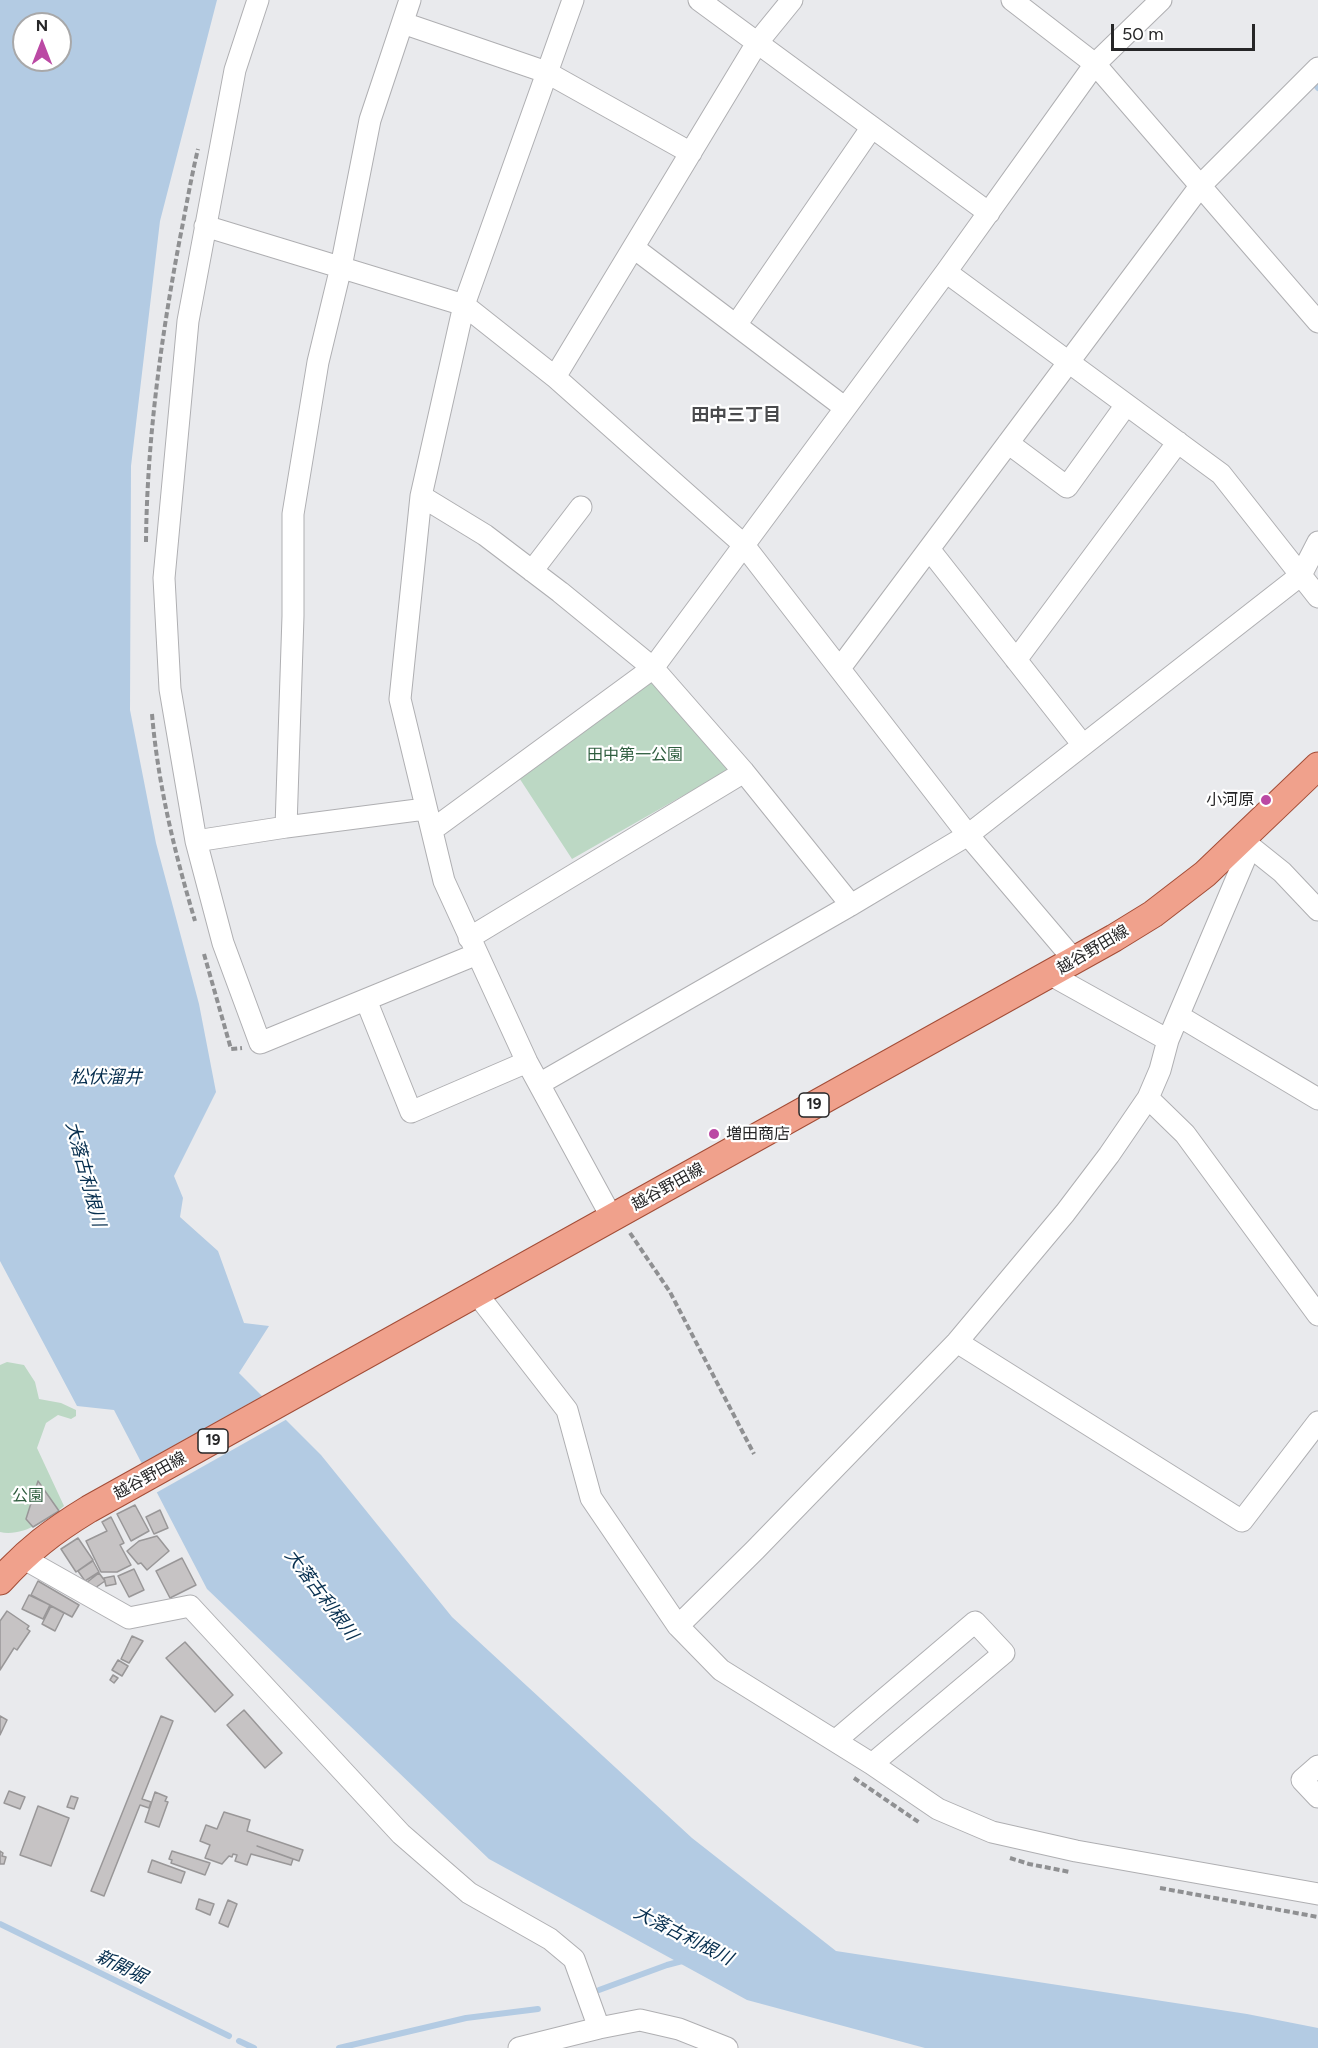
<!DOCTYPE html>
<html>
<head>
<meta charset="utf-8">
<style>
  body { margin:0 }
  #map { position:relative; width:1318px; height:2048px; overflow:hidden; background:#e9eaed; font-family:Figtree,sans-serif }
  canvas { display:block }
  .north { position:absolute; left:12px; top:12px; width:60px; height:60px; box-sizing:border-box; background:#fff; border:2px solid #a8a8a9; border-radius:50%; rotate:0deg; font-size:16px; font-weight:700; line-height:24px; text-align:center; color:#262627 }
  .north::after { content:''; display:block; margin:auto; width:21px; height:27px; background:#bb49a4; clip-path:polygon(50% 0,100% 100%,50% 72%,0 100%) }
  .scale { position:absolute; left:1111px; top:24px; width:144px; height:27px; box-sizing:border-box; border:3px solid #262627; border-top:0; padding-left:8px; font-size:18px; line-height:21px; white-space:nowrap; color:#262627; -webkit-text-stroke:4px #fff; paint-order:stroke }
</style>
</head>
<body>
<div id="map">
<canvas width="1318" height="2048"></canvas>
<div class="north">N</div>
<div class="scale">50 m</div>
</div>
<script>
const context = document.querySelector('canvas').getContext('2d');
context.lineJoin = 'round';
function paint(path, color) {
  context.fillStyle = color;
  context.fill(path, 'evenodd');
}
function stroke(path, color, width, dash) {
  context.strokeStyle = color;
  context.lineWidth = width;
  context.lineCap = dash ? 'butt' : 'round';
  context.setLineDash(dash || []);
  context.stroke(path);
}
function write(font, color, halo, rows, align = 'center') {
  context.font = font + ' Figtree,"Noto Sans JP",sans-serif';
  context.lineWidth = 4.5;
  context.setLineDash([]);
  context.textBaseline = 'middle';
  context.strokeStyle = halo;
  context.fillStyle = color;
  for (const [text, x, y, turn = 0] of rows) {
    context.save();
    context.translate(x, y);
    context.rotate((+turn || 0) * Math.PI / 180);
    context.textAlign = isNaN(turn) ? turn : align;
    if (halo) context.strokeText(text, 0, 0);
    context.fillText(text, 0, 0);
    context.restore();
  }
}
paint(new Path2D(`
  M 647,672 L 728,770 L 572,859 L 514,770 Z
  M 7,1362 L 24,1365 L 35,1382 L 39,1399 L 61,1403 L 76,1410 L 76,1416 L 71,1419 L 58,1415 L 46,1423 L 37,1448 L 64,1506 C 48,1520 22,1537 0,1532 L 0,1365 Z`), '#bcd8c4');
paint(new Path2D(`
  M 0,0 L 217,0 L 160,221 L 131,466 L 130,710 L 156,843 L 199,1004 L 216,1092 L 174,1176 L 183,1198 L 180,1217 L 218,1251 L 244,1323 L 269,1326 L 239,1373 L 321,1455 L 452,1617 L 692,1838 L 836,1951 L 1247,2014 L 1318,2028 L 1318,2048 L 925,2048 L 747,2000 L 489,1859 L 207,1589 L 114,1410 L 77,1406 L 0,1261 ZM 24,24 L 60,24 L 60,60 L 24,60 Z`), '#b3cbe3');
paint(new Path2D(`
  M 264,1395 L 289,1418 L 154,1494 L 139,1465 Z`), '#e9eaed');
stroke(new Path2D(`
  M 1314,83 L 1318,88
  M 0,1924 L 229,2036
  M 599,1990 L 667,1965 L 686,1960
  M 239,2041 L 254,2048
  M 339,2048 L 466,2018 L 538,2009`), '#b3cbe3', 6);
const building = new Path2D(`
  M 38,1481 L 59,1511 L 33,1527 L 26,1519 Z
  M 135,1505 L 149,1531 L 131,1541 L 117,1514 Z
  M 160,1510 L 168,1528 L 154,1534 L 146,1517 Z
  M 111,1517 L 124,1543 L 120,1545 L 131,1565 L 117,1572 L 101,1572 L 86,1541 L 107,1531 L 102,1522 Z
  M 157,1536 L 169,1551 L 147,1570 L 141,1563 L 138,1564 L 127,1551 L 139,1541 Z
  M 78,1538 L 93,1560 L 76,1572 L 61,1549 Z
  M 182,1558 L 196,1585 L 170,1598 L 156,1571 Z
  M 93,1561 L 99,1572 L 85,1581 L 78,1571 Z
  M 134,1569 L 144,1590 L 129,1597 L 118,1576 Z
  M 99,1573 L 105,1581 L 95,1588 L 86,1583 Z
  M 114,1576 L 116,1584 L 106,1586 L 104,1578 Z
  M 38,1581 L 79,1605 L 72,1617 L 31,1595 Z
  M 29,1595 L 50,1605 L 43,1619 L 22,1609 Z
  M 51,1606 L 64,1613 L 55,1631 L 42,1624 Z
  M 7,1611 L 29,1626 L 27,1629 L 30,1631 L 17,1650 L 14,1648 L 0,1670 L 0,1621 Z
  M 132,1636 L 143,1641 L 129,1663 L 121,1659 Z
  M 185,1642 L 233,1695 L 215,1712 L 166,1658 Z
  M 118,1660 L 128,1666 L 122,1676 L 112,1670 Z
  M 113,1675 L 118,1678 L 114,1683 L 110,1680 Z
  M 244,1710 L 282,1753 L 265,1768 L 227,1725 Z
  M 0,1716 L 7,1720 L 0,1735 Z
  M 161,1716 L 173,1721 L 142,1799 L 151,1802 L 149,1808 L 140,1805 L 104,1896 L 91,1891 Z
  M 9,1791 L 25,1797 L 20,1809 L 4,1803 Z
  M 155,1792 L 167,1797 L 165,1801 L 168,1802 L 159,1827 L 145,1822 Z
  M 71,1796 L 78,1798 L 74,1809 L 67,1807 Z
  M 38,1806 L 69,1818 L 51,1866 L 20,1855 Z
  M 224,1812 L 250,1820 L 247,1831 L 303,1850 L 299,1861 L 257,1846 L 293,1859 L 291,1865 L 251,1854 L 247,1865 L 235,1861 L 237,1855 L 233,1854 L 232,1857 L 229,1856 L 222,1864 L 205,1858 L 210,1845 L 200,1841 L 206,1825 L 217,1829 Z
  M 0,1851 L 3,1853 L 2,1856 L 6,1857 L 4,1864 L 0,1864 Z
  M 172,1851 L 210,1863 L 205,1875 L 171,1863 L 172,1860 L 169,1859 Z
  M 152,1860 L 185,1872 L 181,1883 L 148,1872 Z
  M 199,1899 L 214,1904 L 210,1915 L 196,1909 Z
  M 228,1900 L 237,1904 L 228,1927 L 219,1923 Z`);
paint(building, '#c6c3c4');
stroke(building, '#999798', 1.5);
const minor = new Path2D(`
  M 258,0 L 235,70 L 188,321 L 164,578 L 170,689 L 196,841 L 223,943 L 260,1043 L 477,954
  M 573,0 L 464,305 L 421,496 L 400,699 L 444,881 L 527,1062 L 612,1218
  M 699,0 L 989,213
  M 1012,0 L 1095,64 L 1318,322
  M 403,23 L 546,72 L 691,153
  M 205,226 L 464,305 L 555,377 L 743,544 L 968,835 L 1075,961
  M 634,248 L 844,407
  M 946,272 L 1221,474 L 1318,597
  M 736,325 L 872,127
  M 555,377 L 757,43 L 792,0
  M 1008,443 L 1067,487 L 1126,405
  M 421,496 L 485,535 L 560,592 L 653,668 L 744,772 L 851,905
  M 929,549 L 1083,745
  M 532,571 L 581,507
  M 1016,660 L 1178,442
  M 840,668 L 1201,185 L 1318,68
  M 286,827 L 293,616 L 293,514 L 318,362 L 341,267 L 370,120 L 410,0
  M 432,830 L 653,668 L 946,272 L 1095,64 L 1161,0
  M 1242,840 L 1282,872 L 1318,910
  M 196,841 L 286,827 L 425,809
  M 469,938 L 744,772
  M 366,1000 L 411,1112 L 527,1062
  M 1179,1016 L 1318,1099
  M 1168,1040 L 1250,847
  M 539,1084 L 851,905 L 968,835 L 1301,575 L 1318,542
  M 1148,1098 L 1185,1134 L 1318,1315
  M 477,1294 L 567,1410 L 591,1498 L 678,1626 L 721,1670 L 872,1764 L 938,1809 L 992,1832 L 1076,1851 L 1318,1894
  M 957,1342 L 1242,1521 L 1318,1422
  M 21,1557 L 129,1618 L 190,1606 L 401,1834 L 469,1893 L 550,1939 L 574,1959 L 599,2028
  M 678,1626 L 755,1550 L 957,1342 L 1065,1213 L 1109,1155 L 1148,1098 L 1160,1070 L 1168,1040 L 1051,975
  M 835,1741 L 975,1622 L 1004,1653 L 872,1764
  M 1318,1766 L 1302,1780 L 1318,1797
  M 519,2048 L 599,2028 L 640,2020 L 679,2029 L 727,2048`);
const major = new Path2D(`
  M 0,1581 C 28,1550 53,1531 89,1509 L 1114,938 L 1153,914 L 1205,874 L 1318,766`);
stroke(minor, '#afafb2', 23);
stroke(major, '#a34d37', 29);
stroke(new Path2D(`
  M 146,542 C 147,440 161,338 180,238 C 186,208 191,178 198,149
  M 152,714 C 158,785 175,854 195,921
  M 204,954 L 231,1049 L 242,1048
  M 630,1233 L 670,1292 L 754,1454
  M 854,1778 L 920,1823
  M 1010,1858 L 1029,1864 L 1070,1872
  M 1160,1888 L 1318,1917`), '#8f9092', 4, [6, 3]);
stroke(minor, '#fff', 21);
stroke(major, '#f0a18c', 27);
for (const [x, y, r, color] of [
  [1266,800,6,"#bb49a4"],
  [714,1134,6,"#bb49a4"]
]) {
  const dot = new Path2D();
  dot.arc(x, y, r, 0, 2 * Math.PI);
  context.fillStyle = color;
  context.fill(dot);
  stroke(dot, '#fff', 2);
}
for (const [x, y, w] of [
  [814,1105,30],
  [213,1441,30]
]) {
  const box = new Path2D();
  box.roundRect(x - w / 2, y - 12, w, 24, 4.5);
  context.fillStyle = '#fff';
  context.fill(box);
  stroke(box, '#262627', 1.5);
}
write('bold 15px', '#262627', null, [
  ["19",814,1105],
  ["19",213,1441]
]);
write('16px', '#2f5e3f', '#fff', [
  ["田中第一公園",635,755],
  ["公園",28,1496]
]);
write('16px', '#262627', '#fff', [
  ["小河原",1254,800],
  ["増田商店",726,1134,"left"]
], 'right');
write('16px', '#262627', '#fff', [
  ["越谷野田線",1093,950,-31],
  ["越谷野田線",668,1187,-29],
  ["越谷野田線",150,1476,-29]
]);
write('bold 18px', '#4a4b4d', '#fff', [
  ["田中三丁目",736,416]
]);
write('italic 18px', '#072f4f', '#fff', [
  ["松伏溜井",106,1078],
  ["大落古利根川",85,1174,75],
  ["大落古利根川",321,1595,53],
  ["大落古利根川",683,1936,27],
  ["新開堀",121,1967,26]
]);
</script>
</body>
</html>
